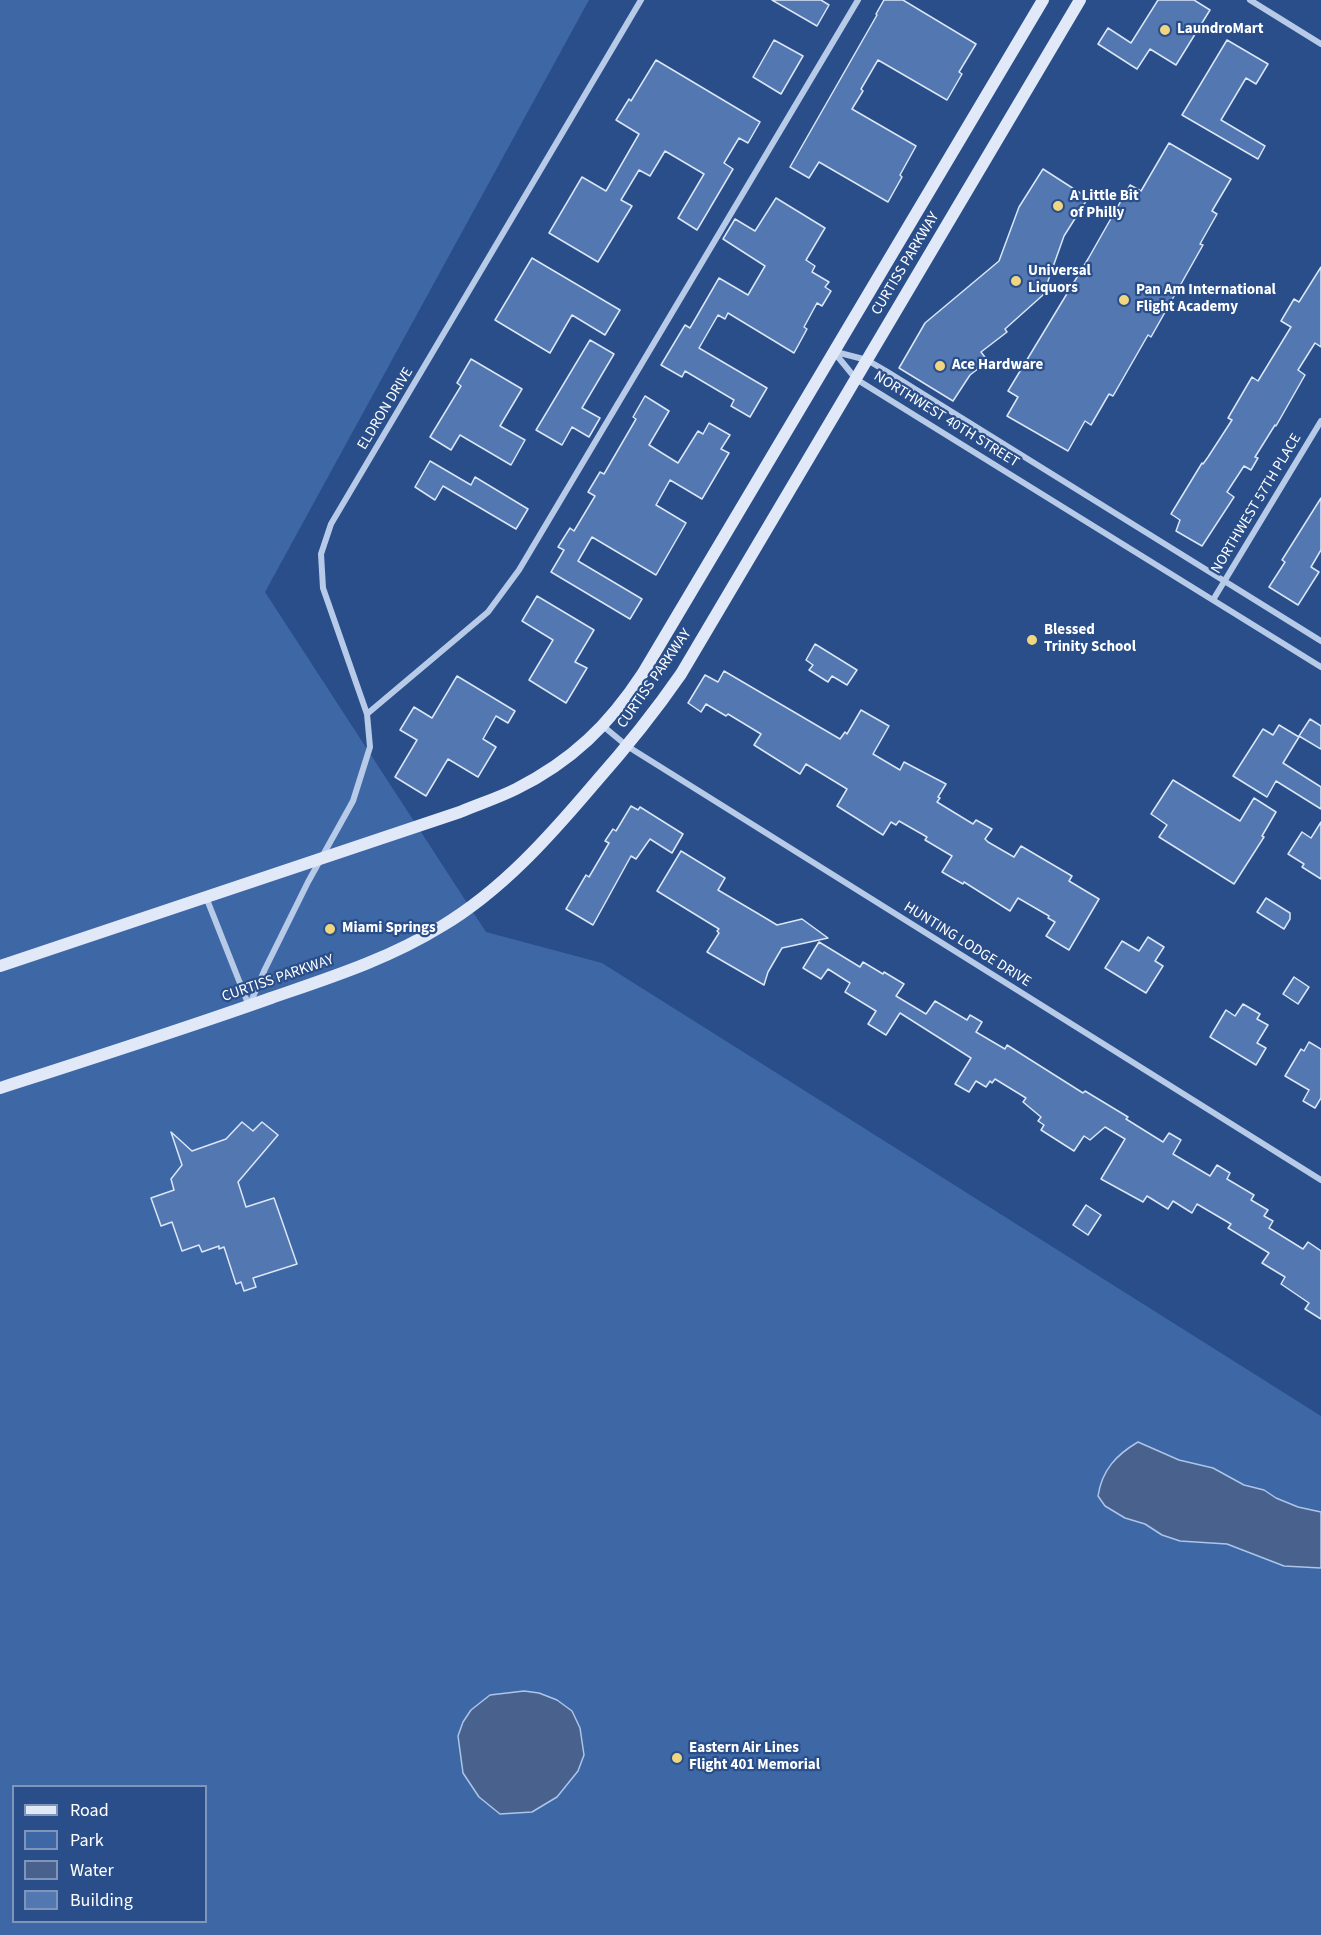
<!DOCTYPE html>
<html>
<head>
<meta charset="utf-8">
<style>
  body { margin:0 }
  #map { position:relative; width:1321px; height:1935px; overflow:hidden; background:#294e8a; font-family:"Source Sans 3",sans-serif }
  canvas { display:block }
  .legend { position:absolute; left:12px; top:1785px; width:195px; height:138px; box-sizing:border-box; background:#294e8a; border:2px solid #7f95b9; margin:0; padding:8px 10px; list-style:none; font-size:18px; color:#fff }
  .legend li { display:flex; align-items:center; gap:12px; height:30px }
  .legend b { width:30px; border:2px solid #7f95b9 }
</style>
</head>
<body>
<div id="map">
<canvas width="1321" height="1935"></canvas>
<ul class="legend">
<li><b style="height:8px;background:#e1e9f8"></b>Road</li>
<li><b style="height:16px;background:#3e67a6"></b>Park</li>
<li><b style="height:16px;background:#48628d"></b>Water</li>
<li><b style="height:16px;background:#5277b1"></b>Building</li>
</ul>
</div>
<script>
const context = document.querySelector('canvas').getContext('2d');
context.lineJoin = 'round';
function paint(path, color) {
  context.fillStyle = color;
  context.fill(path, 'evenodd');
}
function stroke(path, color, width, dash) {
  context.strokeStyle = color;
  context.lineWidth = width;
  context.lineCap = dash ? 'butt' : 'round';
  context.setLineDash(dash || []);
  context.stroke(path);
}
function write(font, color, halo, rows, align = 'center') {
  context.font = font + ' "Source Sans 3",sans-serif';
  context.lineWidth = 4.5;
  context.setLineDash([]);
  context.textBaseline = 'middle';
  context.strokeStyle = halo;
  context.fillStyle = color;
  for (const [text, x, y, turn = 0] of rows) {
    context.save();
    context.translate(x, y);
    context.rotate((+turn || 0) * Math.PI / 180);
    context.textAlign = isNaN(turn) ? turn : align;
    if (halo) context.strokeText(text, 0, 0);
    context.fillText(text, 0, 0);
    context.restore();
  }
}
paint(new Path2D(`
  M 0,0 L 589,0 L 265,592 L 486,932 L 602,963 L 1321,1416 L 1321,1935 L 0,1935 ZM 14,1786 L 206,1786 L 206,1922 L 14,1922 Z`), '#3e67a6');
const water = new Path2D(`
  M 1138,1442 L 1179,1460 L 1213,1468 L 1244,1485 L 1264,1490 L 1276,1498 L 1298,1507 L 1321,1512 L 1321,1568 L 1284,1566 L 1227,1544 L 1180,1541 L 1162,1535 L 1145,1524 L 1125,1518 L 1105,1506 L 1098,1496 C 1102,1470 1116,1455 1138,1442 Z
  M 524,1691 L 539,1693 L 557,1700 L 572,1711 L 580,1728 L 584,1755 L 578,1771 L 557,1797 L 532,1812 L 500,1814 L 479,1797 L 463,1773 L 458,1736 L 463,1722 L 471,1710 L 490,1695 Z`);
paint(water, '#48628d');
stroke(water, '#acc5e9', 1.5);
const building = new Path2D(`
  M 772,0 L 821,0 L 829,5 L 817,26 Z
  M 884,0 L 903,0 L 976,44 L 959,72 L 962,74 L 947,100 L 878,60 L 861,89 L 863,91 L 852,109 L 916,146 L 900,175 L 902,177 L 888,202 L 819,162 L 809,178 L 790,167 L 877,15 L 876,14 Z
  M 1158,0 L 1194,0 L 1210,10 L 1176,65 L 1150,49 L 1137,69 L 1098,44 L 1108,28 L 1131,43 Z
  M 774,40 L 803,56 L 781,94 L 753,77 Z
  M 1227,40 L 1268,64 L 1256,84 L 1246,78 L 1221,120 L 1265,146 L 1258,159 L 1182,115 Z
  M 656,60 L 760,122 L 748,143 L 739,138 L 724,163 L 733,169 L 697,230 L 678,218 L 704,174 L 665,151 L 650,176 L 639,170 L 621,200 L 632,206 L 598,262 L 549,233 L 582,177 L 606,191 L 639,134 L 616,120 L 629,99 L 631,101 Z
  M 1169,143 L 1231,179 L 1212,211 L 1217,214 L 1200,244 L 1203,245 L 1151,337 L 1148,335 L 1113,396 L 1109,394 L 1091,425 L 1085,421 L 1068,451 L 1007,416 L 1018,397 L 1008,391 L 1088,259 L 1130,185 L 1141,191 Z
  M 1043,169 L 1088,198 L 1064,236 L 1043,295 L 1005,329 L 1007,332 L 981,352 L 988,361 L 970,375 L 953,401 L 899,368 L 925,323 L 999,261 L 1019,207 Z
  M 776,198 L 825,228 L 806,260 L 815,266 L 812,272 L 829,282 L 825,287 L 831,291 L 822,306 L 817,303 L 804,327 L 807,329 L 794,353 L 728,313 L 725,319 L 718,315 L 699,348 L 767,388 L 750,417 L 731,406 L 734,400 L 685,371 L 682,377 L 661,365 L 685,325 L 690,328 L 719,278 L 748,295 L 765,266 L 723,239 L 735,219 L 755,231 Z
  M 532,258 L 620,310 L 605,335 L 572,315 L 550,353 L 495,320 Z
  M 1321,267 L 1321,347 L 1315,343 L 1298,370 L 1305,375 L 1276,426 L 1275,425 L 1255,457 L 1258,458 L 1251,470 L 1244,466 L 1227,492 L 1234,497 L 1202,546 L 1176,531 L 1180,520 L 1171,514 L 1202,463 L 1203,464 L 1208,457 L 1232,420 L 1228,418 L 1252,377 L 1258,381 L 1291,327 L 1281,321 L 1294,299 L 1299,302 Z
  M 590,340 L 614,354 L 582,408 L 600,418 L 589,437 L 572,427 L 562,445 L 536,430 Z
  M 471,359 L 522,389 L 500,426 L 525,440 L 511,465 L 460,435 L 451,450 L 430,437 L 461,386 L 457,383 Z
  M 645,396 L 669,411 L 649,445 L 678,463 L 698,431 L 703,434 L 709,423 L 730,435 L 721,449 L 729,453 L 702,499 L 670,480 L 656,505 L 686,523 L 656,575 L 592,537 L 578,561 L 642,599 L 630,619 L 551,572 L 564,550 L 558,547 L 570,528 L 574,531 L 595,496 L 588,492 L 600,472 L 604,474 L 636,419 L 633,417 Z
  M 430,461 L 471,485 L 475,477 L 528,509 L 516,529 L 443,486 L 435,500 L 415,487 Z
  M 1321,498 L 1321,550 L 1311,567 L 1319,572 L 1298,605 L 1269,587 L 1285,562 L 1282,560 Z
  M 537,596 L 594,630 L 575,662 L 587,668 L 566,703 L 529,680 L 553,640 L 522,621 Z
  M 815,644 L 857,670 L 847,685 L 832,676 L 828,682 L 809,670 L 813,665 L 806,660 Z
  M 724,671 L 840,739 L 845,732 L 847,734 L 861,710 L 889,726 L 873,754 L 900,770 L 904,762 L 946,784 L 938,797 L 940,798 L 937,802 L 973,824 L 976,820 L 992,829 L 985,839 L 988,842 L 1014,857 L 1021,846 L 1072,876 L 1069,881 L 1099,899 L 1069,950 L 1046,936 L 1055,922 L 1048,918 L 1049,916 L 1018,898 L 1010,911 L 964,882 L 963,884 L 942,872 L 952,856 L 925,840 L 927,837 L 899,821 L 896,825 L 891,822 L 883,835 L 837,806 L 847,789 L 806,764 L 800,774 L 754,745 L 761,734 L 728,714 L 726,716 L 706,704 L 701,712 L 688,703 L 705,675 L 718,682 Z
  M 457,676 L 515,711 L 508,723 L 496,716 L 483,739 L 496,747 L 478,777 L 448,759 L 426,796 L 395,777 L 417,740 L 400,730 L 414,707 L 432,718 Z
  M 1310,719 L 1321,726 L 1321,749 L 1299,736 Z
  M 1279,725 L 1299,737 L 1283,763 L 1321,787 L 1321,809 L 1276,781 L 1267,797 L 1233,776 L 1263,729 L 1273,735 Z
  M 1173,780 L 1240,821 L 1254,798 L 1276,812 L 1262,836 L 1264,837 L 1234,884 L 1159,837 L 1167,825 L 1151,814 Z
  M 631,806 L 638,810 L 640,807 L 683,834 L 672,853 L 650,839 L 636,859 L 631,856 L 593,925 L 566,909 L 586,875 L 589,877 L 609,843 L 605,841 L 613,829 L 616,831 Z
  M 1321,822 L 1321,879 L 1302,867 L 1304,864 L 1288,854 L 1302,832 L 1311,838 Z
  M 681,851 L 725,878 L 718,890 L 757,913 L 777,925 L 802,919 L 828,938 L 782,948 L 768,972 L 764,985 L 707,952 L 719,933 L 717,931 L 719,929 L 657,891 Z
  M 1266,898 L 1290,913 L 1290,919 L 1284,929 L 1257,912 Z
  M 1148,937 L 1164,947 L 1155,961 L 1163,966 L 1146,993 L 1105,968 L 1122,941 L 1139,951 Z
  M 819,942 L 860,967 L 863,962 L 883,974 L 884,972 L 904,984 L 896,996 L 926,1014 L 935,1001 L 967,1020 L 970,1015 L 982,1022 L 976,1032 L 1005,1049 L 1007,1045 L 1083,1093 L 1085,1091 L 1128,1117 L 1126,1119 L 1163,1142 L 1169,1133 L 1181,1140 L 1173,1154 L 1210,1176 L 1217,1165 L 1230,1173 L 1227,1179 L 1254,1195 L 1251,1200 L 1268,1210 L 1264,1216 L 1273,1221 L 1269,1228 L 1303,1249 L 1308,1242 L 1321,1251 L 1321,1319 L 1305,1309 L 1309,1303 L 1281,1284 L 1285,1277 L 1262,1263 L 1269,1253 L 1228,1228 L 1231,1224 L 1197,1204 L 1192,1213 L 1173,1201 L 1168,1209 L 1147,1196 L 1143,1202 L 1101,1179 L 1125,1139 L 1105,1127 L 1090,1140 L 1084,1136 L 1074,1151 L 1041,1130 L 1044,1125 L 1038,1121 L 1041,1117 L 1023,1102 L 1026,1098 L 995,1079 L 992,1083 L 990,1081 L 986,1087 L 976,1081 L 969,1092 L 955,1084 L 971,1058 L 900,1013 L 886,1035 L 868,1024 L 876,1011 L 845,992 L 850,983 L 828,969 L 821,979 L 803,968 Z
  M 1294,977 L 1309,987 L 1298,1004 L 1283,994 Z
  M 1243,1004 L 1260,1014 L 1257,1019 L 1268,1025 L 1257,1043 L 1266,1048 L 1256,1065 L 1210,1037 L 1226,1010 L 1235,1016 Z
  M 1309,1042 L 1321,1049 L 1321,1098 L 1315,1108 L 1303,1101 L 1309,1090 L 1285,1076 L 1301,1049 L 1304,1051 Z
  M 242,1122 L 253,1131 L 262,1122 L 278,1135 L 238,1182 L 246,1207 L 274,1198 L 297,1264 L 253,1278 L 256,1287 L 244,1291 L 241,1282 L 236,1284 L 224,1247 L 219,1249 L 219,1246 L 202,1252 L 199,1245 L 182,1251 L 172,1222 L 161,1226 L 151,1198 L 174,1190 L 171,1179 L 182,1165 L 171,1132 L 192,1151 L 226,1139 Z
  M 1086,1205 L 1101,1215 L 1088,1235 L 1073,1225 Z`);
paint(building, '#5277b1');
stroke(building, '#dbe6f7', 1.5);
stroke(new Path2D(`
  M 1250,0 L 1321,44
  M 834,352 L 856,379 L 1321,667
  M 836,352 L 867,360 L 886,371 L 1321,641
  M 1213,600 L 1321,421
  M 367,714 L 488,612 L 519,570 L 858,0
  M 603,726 L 627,746 L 1321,1180
  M 206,897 L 249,1006
  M 249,1006 L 265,969 L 308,882 L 353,801 L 370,747 L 367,714 L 323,588 L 321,554 L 331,524 L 641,0`), '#b7cbe9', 6);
stroke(new Path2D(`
  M 0,966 L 460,812 C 479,804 498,798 516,789 C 572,761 609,725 643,673 L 1043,0
  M 0,1088 C 90,1059 181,1030 271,998 C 329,978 389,959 442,926 C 502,890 549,837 594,784 C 625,749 654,713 681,674 L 1080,0`), '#e1e9f8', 12);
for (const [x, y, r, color] of [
  [1165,30,6,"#f0d67e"],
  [1058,206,6,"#f0d67e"],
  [1016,281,6,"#f0d67e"],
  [1124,300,6,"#f0d67e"],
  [940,366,6,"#f0d67e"],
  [1032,640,6,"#f0d67e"],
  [330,929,6,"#f0d67e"],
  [677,1758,6,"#f0d67e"]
]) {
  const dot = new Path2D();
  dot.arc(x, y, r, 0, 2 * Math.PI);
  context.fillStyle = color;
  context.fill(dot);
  stroke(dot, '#294e8a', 2);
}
write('bold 15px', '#fff', '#294e8a', [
  ["LaundroMart",1177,30],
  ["A Little Bit",1070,197],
  ["of Philly",1070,214],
  ["Universal",1028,272],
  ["Liquors",1028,289],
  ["Pan Am International",1136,291],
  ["Flight Academy",1136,308],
  ["Ace Hardware",952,366],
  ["Blessed",1044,631],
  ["Trinity School",1044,648],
  ["Miami Springs",342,929],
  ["Eastern Air Lines",689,1749],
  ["Flight 401 Memorial",689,1766]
], 'left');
write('15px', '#fff', '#294e8a', [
  ["CURTISS PARKWAY",906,264,-59],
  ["ELDRON DRIVE",386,409,-59],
  ["NORTHWEST 40TH STREET",946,420,32],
  ["NORTHWEST 57TH PLACE",1257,504,-59],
  ["CURTISS PARKWAY",655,679,-55],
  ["HUNTING LODGE DRIVE",967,945,32],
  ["CURTISS PARKWAY",278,979,-19]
]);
</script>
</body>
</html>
